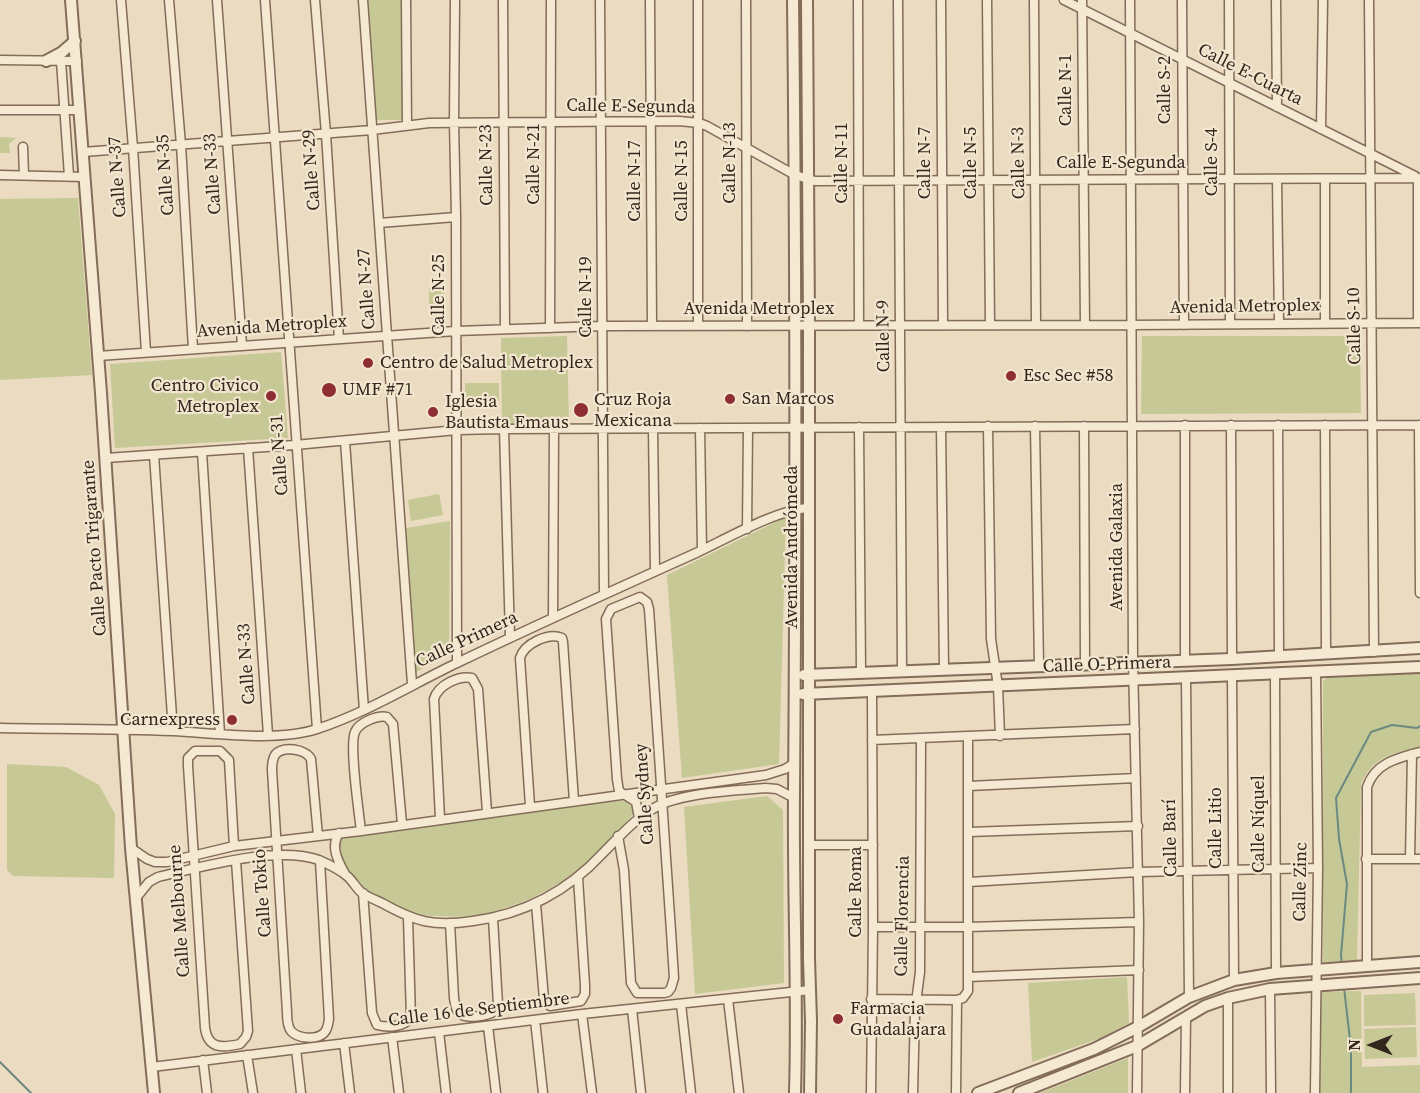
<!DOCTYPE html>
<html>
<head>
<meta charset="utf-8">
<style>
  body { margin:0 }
  #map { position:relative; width:1420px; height:1093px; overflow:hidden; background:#ebdbc0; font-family:"Source Serif 4",serif }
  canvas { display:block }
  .north { position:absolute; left:1342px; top:1015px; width:60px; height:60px; -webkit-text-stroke:4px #f3e6cf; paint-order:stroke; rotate:270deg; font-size:16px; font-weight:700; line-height:24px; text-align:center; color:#33261d }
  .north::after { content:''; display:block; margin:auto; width:21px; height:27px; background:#33261d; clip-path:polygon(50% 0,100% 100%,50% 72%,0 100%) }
</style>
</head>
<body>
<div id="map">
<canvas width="1420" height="1093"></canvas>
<div class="north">N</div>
</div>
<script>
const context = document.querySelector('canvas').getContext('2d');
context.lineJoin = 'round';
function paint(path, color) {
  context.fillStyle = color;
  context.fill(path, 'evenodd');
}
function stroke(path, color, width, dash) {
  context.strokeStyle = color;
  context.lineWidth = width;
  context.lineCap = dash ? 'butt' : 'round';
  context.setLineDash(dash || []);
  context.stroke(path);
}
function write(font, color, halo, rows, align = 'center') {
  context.font = font + ' "Source Serif 4",serif';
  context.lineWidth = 4.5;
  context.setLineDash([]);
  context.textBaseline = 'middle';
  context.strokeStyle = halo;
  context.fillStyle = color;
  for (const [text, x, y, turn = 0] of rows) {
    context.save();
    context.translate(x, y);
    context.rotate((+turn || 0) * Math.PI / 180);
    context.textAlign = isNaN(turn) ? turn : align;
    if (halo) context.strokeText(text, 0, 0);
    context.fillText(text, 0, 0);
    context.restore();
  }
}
paint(new Path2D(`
  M 367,0 L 402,0 L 402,120 L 376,120 Z
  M 0,137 L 16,138 L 9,144 L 10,153 L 0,153 Z
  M 78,198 L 92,375 L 0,380 L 0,199 Z
  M 429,288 L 444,288 L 444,316 L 429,316 Z
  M 567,336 L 569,425 L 502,424 L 501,338 Z
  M 1142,336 L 1360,336 L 1361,413 L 1141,414 Z
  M 281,352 L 288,438 L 115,448 L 110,364 Z
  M 465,383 L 499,383 L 499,401 L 465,402 Z
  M 439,494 L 443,515 L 411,521 L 408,500 Z
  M 786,517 L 779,764 L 682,778 L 667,575 Z
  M 450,521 L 449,654 L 416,672 L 406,528 Z
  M 1420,673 L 1420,747 C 1392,754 1374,755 1361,784 L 1357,960 L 1323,962 L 1323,681 L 1327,678 Z
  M 7,764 L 66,767 L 99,785 L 115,814 L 114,878 L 13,876 L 7,870 Z
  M 767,796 L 783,810 L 784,983 L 695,994 L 684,807 Z
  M 626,801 L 632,807 L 634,812 L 631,817 L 585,865 L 560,883 L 532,898 L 497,911 L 464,917 L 413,915 L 363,891 L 345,867 L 338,850 L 338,843 L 342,839 L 389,831 L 603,802 Z
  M 1127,977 L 1129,1023 L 1101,1038 L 1032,1062 L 1028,983 Z
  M 1361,991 L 1362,1067 L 1420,1065 L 1420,1093 L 1318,1093 L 1318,992 Z
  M 1415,993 L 1416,1025 L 1364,1026 L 1364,995 Z
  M 1416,1027 L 1417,1057 L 1365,1059 L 1364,1029 Z
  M 1128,1058 L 1128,1093 L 1040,1093 Z`), '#c6c895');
stroke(new Path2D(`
  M 1342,965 L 1341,955 L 1347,884 L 1339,839 L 1336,798 L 1371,732 L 1392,725 L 1417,728 L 1420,726
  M 1344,988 L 1351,1048 L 1351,1093
  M 0,1062 L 31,1093`), '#6b8a80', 2);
const minor = new Path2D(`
  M 121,0 L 133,148 L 146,352
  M 169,0 L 181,145 L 193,349
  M 217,0 L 242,345
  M 265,0 L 317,729
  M 315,0 L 326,134 L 339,339
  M 363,0 L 412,684
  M 406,0 L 407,125
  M 455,0 L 454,122 L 456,217 L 457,663
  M 503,0 L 505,329
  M 600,0 L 604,594
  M 650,0 L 652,326
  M 698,0 L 698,326
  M 746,0 L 747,326
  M 858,0 L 859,325
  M 898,0 L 902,671
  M 941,0 L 943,325
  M 987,0 L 990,325
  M 1034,0 L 1036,325
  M 1064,0 L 1415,176
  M 1082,0 L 1085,325
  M 1130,0 L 1133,662 L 1139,922 L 1137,1093
  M 1182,0 L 1184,325
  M 1229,0 L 1230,324
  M 1276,0 L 1277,107
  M 1369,0 L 1374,652
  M 0,60 L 77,61
  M 61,61 L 69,176
  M 0,110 L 80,110
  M 1321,129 L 1323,0
  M 23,147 L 24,175
  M 83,152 L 372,130 L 429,123 L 679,121 L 699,123 L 707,126 L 795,175 L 815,181 L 1418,178 L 1418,323
  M 0,175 L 85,177
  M 1277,179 L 1279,323
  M 1325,179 L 1325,323
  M 379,223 L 456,217
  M 550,328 L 551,0
  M 98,356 L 456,331 L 603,326 L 1132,325 L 1420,323
  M 1231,425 L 1232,659
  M 1278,425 L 1279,656
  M 1325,425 L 1326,654
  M 1419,425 L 1420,593
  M 988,426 L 991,639 L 998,686 L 1000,736
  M 1035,426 L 1039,666
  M 1084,426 L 1085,664
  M 859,427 L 861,673
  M 941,427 L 944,669
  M 700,428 L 702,550
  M 504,429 L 510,637
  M 653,429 L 655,571
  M 345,441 L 364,710
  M 248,448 L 268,735
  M 202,452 L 220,734
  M 154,455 L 173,731
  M 106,458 L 295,445 L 457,430 L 504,429 L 1420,425
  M 747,529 L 748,428
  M 553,617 L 554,429
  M 1185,660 L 1185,425
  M 1275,674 L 1276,973
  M 1232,676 L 1234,980
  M 1186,679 L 1189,997
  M 0,728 C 58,729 115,729 173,731 C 215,733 277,742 317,729 C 366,713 411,685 457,663 C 536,625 616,589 696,553 C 726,539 778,509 809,508
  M 872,740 L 1135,729
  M 969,786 L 1136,778
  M 530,806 L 520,658 C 524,644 548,632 562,638 L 563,642 L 574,801
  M 440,818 L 434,699 C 438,685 459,675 472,678 L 478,689 L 487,812
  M 361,831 C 359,813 349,745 355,732 C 359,722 378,715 387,717 L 393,724 L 402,824
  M 969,832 L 1138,826
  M 339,833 C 330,847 338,861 345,874
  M 318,836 L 311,759 C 306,749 282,745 275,755 C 272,760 272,765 272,770 L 287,1012 C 287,1018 287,1026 291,1031 C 298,1039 317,1040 324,1033 C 328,1029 328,1024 329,1019 L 320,861
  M 618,836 L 624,870 L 631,983 L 637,993 L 664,993 L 668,992 L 671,988 L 674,978 L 671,931 L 649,609 L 647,602 L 640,597 L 611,609 L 606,619 L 617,779 L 619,791 L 636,802 L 639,818
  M 809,845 L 873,845
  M 234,846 L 229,760 L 220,751 L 195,751 L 188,758 L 188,766 L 205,1028 C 208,1049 222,1048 240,1044 L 246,1037 L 248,1031 L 236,861
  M 131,848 L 147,859 L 155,862 L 167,862 L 234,846 L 361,831 L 766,775 L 785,769 L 795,763
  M 1366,859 L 1420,859
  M 1410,859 L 1412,754
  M 969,882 L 1138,872 L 1318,868
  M 363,893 L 372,1013 L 377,1025 C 388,1028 403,1027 411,1018 L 408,918
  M 136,898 L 149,882 L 158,877 C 202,867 277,845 319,860 C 328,864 340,870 347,876 C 353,881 356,888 362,893 C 368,897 376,900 382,903 C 416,922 434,927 473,921 C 525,914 568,891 603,853 C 621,835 638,815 662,804 C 689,793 736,790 765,788 L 777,789 L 794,798
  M 536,904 L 544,999 L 550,1006 L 581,1001 L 585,994 L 585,985 L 578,878
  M 450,923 L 454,998 C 455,1003 455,1009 459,1013 C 465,1020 487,1016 495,1011 L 498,1005 L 493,918
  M 873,927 L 968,927 L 1139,922
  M 1367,966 L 1367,787 C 1375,763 1397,758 1420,752
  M 968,977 L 1139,970
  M 1270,989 L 1271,1093
  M 1228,998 L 1228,1093
  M 728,999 L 739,1093
  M 871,999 L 957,1000 L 963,998 L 968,991 L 968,737
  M 681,1004 L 691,1093
  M 632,1009 L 641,1093
  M 582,1014 L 592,1093
  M 535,1020 L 543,1093
  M 488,1026 L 496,1093
  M 439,1032 L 446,1093
  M 392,1037 L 399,1093
  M 344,1043 L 350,1093
  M 296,1049 L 301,1093
  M 247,1055 L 253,1093
  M 203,1060 L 207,1093
  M 152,1067 L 582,1014 L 810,990
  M 871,1093 L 873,927 L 872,692
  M 913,1093 L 915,1010 L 920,972 L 921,739
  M 956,1093 L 957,1000
  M 1185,1093 L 1186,1017
  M 1315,1093 L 1318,868 L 1316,672`);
const tertiary = new Path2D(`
  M 71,0 L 101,393 L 131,848 L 154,1093
  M 793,0 C 796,265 796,531 794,796 C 793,895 798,994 795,1093
  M 807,0 L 809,325 L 809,959 L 811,1021 L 810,1093
  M 46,61 L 61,53 L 75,41
  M 804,675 L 1232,659 L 1420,648
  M 803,694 L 1420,667
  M 978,1093 L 1094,1049 L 1138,1027 L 1189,997 L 1234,980 L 1276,973 L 1420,962
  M 1019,1093 L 1137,1046 L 1205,1006 L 1228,998 L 1270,989 L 1420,978`);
stroke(minor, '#836d59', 11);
stroke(tertiary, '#836d59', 14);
stroke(minor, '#f6e9d3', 8);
stroke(tertiary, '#f6e9d3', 10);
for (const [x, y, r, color] of [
  [368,363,6,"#8e2d34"],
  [1011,376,6,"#8e2d34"],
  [329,390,8,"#8e2d34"],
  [271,396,6,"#8e2d34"],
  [730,399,6,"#8e2d34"],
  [581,410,8,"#8e2d34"],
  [433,412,6,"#8e2d34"],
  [232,720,6,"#8e2d34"],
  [838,1019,6,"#8e2d34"]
]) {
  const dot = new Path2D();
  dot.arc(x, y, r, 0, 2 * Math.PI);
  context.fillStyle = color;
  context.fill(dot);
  stroke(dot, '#f3e6cf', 2);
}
write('18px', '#33261d', '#f3e6cf', [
  ["Calle E-Cuarta",1250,75,27],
  ["Calle N-1",1066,90,-90],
  ["Calle S-2",1165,90,-90],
  ["Calle E-Segunda",631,107,1],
  ["Calle S-4",1212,162,-90],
  ["Calle N-13",730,163,-90],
  ["Calle N-11",842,163,-90],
  ["Calle N-7",925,163,-90],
  ["Calle N-5",971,163,-90],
  ["Calle N-3",1019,163,-91],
  ["Calle E-Segunda",1121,163],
  ["Calle N-21",534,164,-90],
  ["Calle N-23",487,165,-91],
  ["Calle N-29",312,170,-94],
  ["Calle N-33",213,174,-94],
  ["Calle N-35",166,175,-94],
  ["Calle N-37",118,177,-94],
  ["Calle N-17",635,181,-90],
  ["Calle N-15",682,181,-90],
  ["Calle N-27",367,289,-94],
  ["Calle N-25",439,295,-90],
  ["Calle N-19",586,297,-90],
  ["Avenida Metroplex",1245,307,-1],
  ["Avenida Metroplex",759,309],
  ["Calle S-10",1355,326,-91],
  ["Avenida Metroplex",272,327,-4],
  ["Calle N-9",884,336,-91],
  ["Calle N-31",280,455,-94],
  ["Avenida Andrómeda",792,547,-90],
  ["Avenida Galaxia",1117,547,-90],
  ["Calle Pacto Trigarante",95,548,-94],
  ["Calle Primera",467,640,-25],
  ["Calle N-33",247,664,-94],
  ["Calle O-Primera",1107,665,-2],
  ["Calle Sydney",645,794,-94],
  ["Calle Níquel",1259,824,-90],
  ["Calle Litio",1216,828,-90],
  ["Calle Barí",1171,838,-91],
  ["Calle Zinc",1301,882,-89],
  ["Calle Roma",856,892,-90],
  ["Calle Tokio",263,893,-94],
  ["Calle Melbourne",180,911,-94],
  ["Calle Florencia",903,916,-89],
  ["Calle 16 de Septiembre",479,1010,-7]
]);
write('18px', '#33261d', '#f3e6cf', [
  ["Centro de Salud Metroplex",380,363],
  ["Esc Sec #58",1023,376],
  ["Centro Civico",259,386,"right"],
  ["Metroplex",259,407,"right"],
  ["UMF #71",342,390],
  ["San Marcos",742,399],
  ["Cruz Roja",594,400],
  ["Mexicana",594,421],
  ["Iglesia",445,402],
  ["Bautista Emaus",445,423],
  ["Carnexpress",220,720,"right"],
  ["Farmacia",850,1009],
  ["Guadalajara",850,1030]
], 'left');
</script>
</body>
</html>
